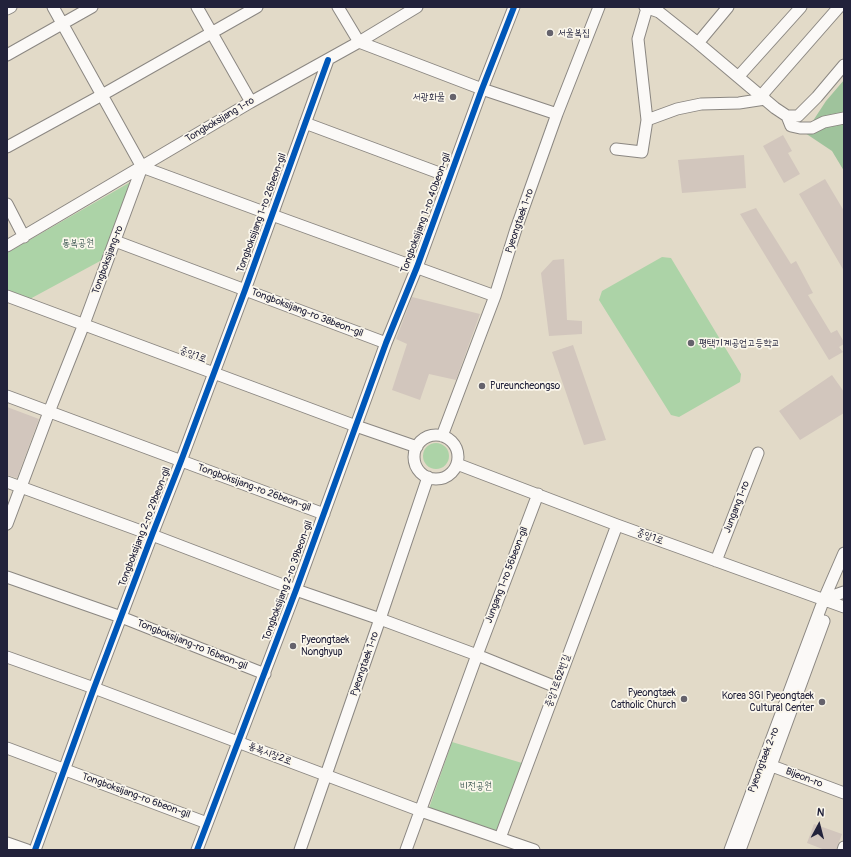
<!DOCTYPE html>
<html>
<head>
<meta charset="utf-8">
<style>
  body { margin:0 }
  #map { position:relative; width:851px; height:857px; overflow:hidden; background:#e2dac8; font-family:Pangolin,sans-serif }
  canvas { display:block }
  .frame { position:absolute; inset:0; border:8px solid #22223b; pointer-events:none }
  .north { position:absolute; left:799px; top:805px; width:40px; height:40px; -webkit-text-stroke:3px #fbf7ec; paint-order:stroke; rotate:7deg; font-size:11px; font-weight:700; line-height:16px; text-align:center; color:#22223b }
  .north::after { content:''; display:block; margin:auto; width:14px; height:18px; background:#22223b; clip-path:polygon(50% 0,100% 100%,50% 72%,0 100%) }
</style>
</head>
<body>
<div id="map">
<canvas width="851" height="857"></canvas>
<div class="frame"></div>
<div class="north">N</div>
</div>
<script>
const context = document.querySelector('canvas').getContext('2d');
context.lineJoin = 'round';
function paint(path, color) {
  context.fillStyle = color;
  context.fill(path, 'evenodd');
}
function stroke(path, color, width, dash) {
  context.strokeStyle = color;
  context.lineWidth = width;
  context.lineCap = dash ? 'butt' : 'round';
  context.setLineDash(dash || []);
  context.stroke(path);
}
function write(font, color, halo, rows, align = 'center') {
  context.font = font + ' Pangolin,"Poor Story",sans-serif';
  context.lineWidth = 3.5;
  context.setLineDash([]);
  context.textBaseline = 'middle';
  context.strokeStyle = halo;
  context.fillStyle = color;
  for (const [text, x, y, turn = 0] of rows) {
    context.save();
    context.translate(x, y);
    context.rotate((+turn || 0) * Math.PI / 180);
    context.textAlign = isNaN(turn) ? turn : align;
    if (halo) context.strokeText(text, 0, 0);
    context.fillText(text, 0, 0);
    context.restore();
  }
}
paint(new Path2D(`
  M 134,180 L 102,260 L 28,300 L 7,293 L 7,253 Z
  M 662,257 L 671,258 L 741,374 L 740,382 L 679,417 L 671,415 L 599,300 L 602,291 Z
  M423 456a13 13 0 1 1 26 0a13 13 0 1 1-26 0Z
  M 452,742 L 522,763 L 499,833 L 429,808 Z`), '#acd3a7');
paint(new Path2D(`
  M 844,80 L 844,171 L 832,151 L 805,133 L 826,101 Z`), '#9fc39c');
paint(new Path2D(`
  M 783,135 L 792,151 L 788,153 L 800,174 L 784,183 L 763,146 Z
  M 744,155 L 746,188 L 682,193 L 678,160 Z
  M 825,179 L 844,211 L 844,271 L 799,194 Z
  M 756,208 L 791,264 L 796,261 L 813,293 L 808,295 L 831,333 L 837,330 L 844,342 L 844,344 L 839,347 L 843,352 L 829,360 L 740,214 Z
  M 564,259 L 567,320 L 582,321 L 582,334 L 549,336 L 541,273 L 553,260 Z
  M 412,297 L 480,314 L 456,380 L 429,374 L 420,400 L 392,390 L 407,344 L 396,339 Z
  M 573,345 L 606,440 L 584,445 L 552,352 Z
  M 832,375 L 844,392 L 844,413 L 800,440 L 779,411 Z
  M 7,407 L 39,419 L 17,478 L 7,475 Z
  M 814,824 L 842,834 L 836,850 L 825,850 L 807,843 Z`), '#d2c6bd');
const minor = new Path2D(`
  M 197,7 L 251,102
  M 338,7 L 359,42
  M 645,7 L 659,12 L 698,43 L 775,108 L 787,116
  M 7,9 L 11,7
  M 359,42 L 482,89 L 557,114
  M 698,43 L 728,7
  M 7,55 L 92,7
  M 738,77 L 801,7
  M 761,96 L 839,7
  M 787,116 L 798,116 L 817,97 L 844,65
  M 787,116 L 791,126 L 800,128 L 812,128 L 824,122 L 844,118
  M 647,120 L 677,109 L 701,104 L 739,103 L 765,99
  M 305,123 L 450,177
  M 7,147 L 102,95 L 257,7
  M 616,149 L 642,152 L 647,120 L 638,39 L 647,8
  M 142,167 L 272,215 L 495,296
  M 7,204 L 24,237
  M 115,241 L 386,343
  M 7,246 L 251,102 L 359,42 L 417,7
  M 7,296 L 356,426 L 417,447
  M 7,396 L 324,514
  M414 457a22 22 0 1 1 44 0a22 22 0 1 1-44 0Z
  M 442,436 L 495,296 L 516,229 L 557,114 L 599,7
  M 457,464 L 617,525 L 844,607
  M 7,482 L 152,535 L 296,590 L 380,619 L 477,655 L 556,687
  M 7,524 L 49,412 L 84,324 L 142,167 L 53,7
  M 716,561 L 758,453
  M 7,577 L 121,617 L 265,674
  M 824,599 L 844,592
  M 7,657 L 94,688 L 421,811 L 534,850
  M 7,748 L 207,823
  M 764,763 L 844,793
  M 500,838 L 617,525
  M 7,843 L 27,850
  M 35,850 L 94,688 L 152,535 L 181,461 L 245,290 L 328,60
  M 197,850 L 296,590 L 386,343 L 417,267 L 482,89 L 514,7
  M 300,850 L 380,619 L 428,477
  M 406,850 L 477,655 L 538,494
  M 730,850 L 824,599 L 844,553
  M 740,850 L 824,621
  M 843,850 L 844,847`);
stroke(minor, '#8b8782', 13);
stroke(minor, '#fbf9f7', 11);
stroke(new Path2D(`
  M 35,850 L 94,688 L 152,535 L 181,461 L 245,290 L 328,60
  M 197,850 L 296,590 L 386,343 L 417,267 L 482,89 L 514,7`), '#0057b8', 6);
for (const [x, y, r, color] of [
  [550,33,4,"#65626c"],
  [453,97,4,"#65626c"],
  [691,343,4,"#65626c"],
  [482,386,4,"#65626c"],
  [293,646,4,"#65626c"],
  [684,699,4,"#65626c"],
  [822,702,4,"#65626c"]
]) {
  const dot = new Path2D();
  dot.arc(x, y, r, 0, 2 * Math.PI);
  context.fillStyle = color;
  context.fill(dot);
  stroke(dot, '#fbf7ec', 1.5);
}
write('10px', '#22223b', '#fbf7ec', [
  ["서울복집",558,33],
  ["서광화물",445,97,"right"],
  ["평택기계공업고등학교",699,343],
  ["Pureuncheongso",490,386],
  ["Pyeongtaek",301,640],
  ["Nonghyup",301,652],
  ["Pyeongtaek",676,693,"right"],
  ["Catholic Church",676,705,"right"],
  ["Korea SGI Pyeongtaek",814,696,"right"],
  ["Cultural Center",814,708,"right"]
], 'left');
write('10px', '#22223b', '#fbf7ec', [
  ["Tongboksijang 1-ro",220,120,-31],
  ["Tongboksijang 1-ro 26beon-gil",262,213,-70],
  ["Tongboksijang 1-ro 40beon-gil",426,213,-70],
  ["Pyeongtaek 1-ro",520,221,-71],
  ["Tongboksijang-ro",108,260,-70],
  ["Tongboksijang-ro 38beon-gil",307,313,21],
  ["중앙1로",193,355,21],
  ["Tongboksijang-ro 26beon-gil",254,488,20],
  ["Jungang 1-ro",737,507,-69],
  ["Tongboksijang 2-ro 29beon-gil",145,527,-69],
  ["중앙1로",650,537,20],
  ["Jungang 1-ro 56beon-gil",507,575,-69],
  ["Tongboksijang 2-ro 39beon-gil",288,581,-70],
  ["Tongboksijang-ro 16beon-gil",192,645,22],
  ["Pyeongtaek 1-ro",365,664,-71],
  ["중앙1로62번길",558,681,-70],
  ["통복시장2로",270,754,21],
  ["Pyeongtaek 2-ro",764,760,-69],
  ["Bijeon-ro",804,778,21],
  ["Tongboksijang-ro 6beon-gil",136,796,20]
]);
write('10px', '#435e57', '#fbf7ec', [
  ["통복공원",78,243],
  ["비전공원",476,786]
]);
</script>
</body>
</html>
